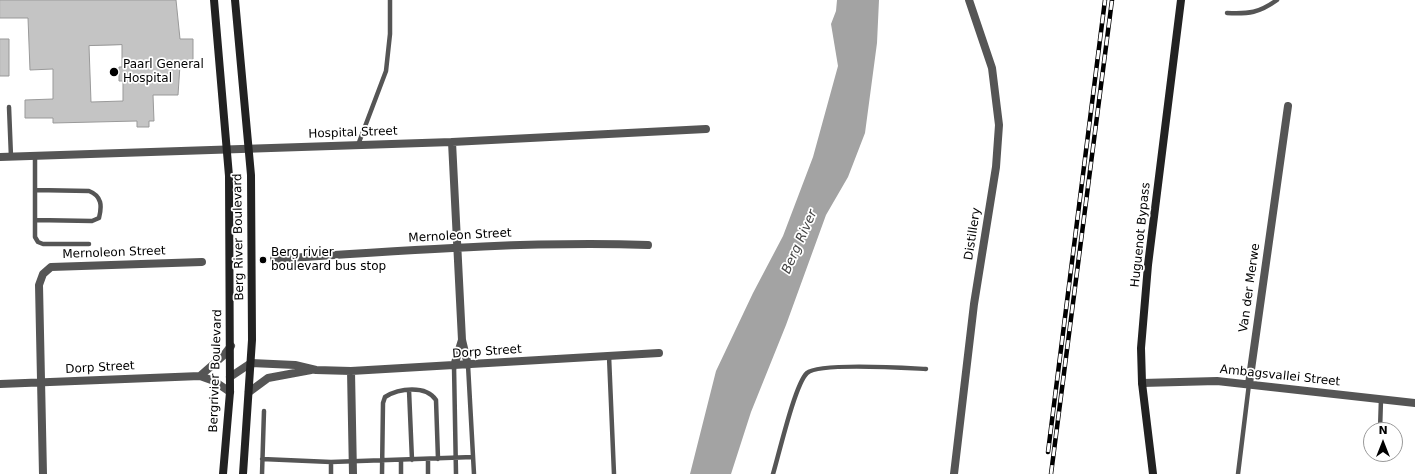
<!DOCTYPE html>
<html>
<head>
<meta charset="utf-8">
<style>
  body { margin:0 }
  #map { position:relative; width:1415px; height:474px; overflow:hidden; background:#fff; font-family:"DejaVu Sans",sans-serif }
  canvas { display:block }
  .north { position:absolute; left:1363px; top:422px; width:40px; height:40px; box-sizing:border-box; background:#fff; border:1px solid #999; border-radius:50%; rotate:0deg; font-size:11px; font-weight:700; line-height:16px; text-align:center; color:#000 }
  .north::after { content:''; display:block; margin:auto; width:14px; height:18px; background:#000; clip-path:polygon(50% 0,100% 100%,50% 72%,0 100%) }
</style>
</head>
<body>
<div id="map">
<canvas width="1415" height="474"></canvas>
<div class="north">N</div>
</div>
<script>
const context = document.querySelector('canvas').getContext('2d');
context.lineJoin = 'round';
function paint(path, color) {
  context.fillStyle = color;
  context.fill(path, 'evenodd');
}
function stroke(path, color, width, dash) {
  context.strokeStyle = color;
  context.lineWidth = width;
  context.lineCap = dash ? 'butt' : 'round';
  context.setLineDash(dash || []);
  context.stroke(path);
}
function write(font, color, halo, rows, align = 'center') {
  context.font = font + ' "DejaVu Sans",sans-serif';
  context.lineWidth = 3.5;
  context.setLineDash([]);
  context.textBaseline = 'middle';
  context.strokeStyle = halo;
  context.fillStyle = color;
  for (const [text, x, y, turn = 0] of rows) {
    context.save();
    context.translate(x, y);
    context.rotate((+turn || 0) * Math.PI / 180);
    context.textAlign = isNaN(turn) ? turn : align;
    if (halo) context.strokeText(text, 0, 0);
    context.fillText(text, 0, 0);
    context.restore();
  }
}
paint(new Path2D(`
  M 837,0 L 879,0 L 877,43 L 865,133 L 848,177 L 826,215 L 786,325 L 751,412 L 731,474 L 690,474 L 716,371 L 753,293 L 783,236 L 813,157 L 838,66 L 831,24 L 836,11 Z`), '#a3a3a3');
const building = new Path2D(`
  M 0,0 L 176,0 L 180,39 L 193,39 L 193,65 L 180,65 L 178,95 L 153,95 L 154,121 L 149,121 L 149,127 L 137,127 L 137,121 L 53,123 L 53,118 L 25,118 L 25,100 L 53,99 L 53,69 L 30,70 L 28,18 L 0,18 ZM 122,45 L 122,67 L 119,67 L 119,81 L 123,81 L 123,101 L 91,102 L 89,46 Z
  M 0,39 L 9,39 L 9,76 L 0,76 Z`);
paint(building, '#c4c4c4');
stroke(building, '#999', 1);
stroke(new Path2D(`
  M 1227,13 C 1249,14 1259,13 1277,0
  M 9,107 L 11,157
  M 358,145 L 386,71 L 390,34 L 390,0
  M 35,156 L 35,237 L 38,242 L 43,244 L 89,244
  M 35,220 L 92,221 L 99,218 C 102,206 102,196 89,191 L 35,190
  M 609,356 L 614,474
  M 468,365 L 474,474
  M 454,366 L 456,474
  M 409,390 L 412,460
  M 1380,430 L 1381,399
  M 262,459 L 331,462 L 473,457
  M 428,459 L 428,474
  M 401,460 L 401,474
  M 262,474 L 264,411
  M 331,474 L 331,462
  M 382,474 L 383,403 L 385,397 C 399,388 426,385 436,400 L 438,459
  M 773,474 C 779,454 795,384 807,373 C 819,362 906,368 926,369
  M 1238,474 L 1249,384`), '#555', 4.5);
stroke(new Path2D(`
  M 452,142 L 462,340 L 468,365
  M 0,157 L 452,142 L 706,129
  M 274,259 C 398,251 523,241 648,245
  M 454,366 L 462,340
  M 351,371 L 353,474
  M 200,376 L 224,355 L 231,346
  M 230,377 L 251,363 L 295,365 L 316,370 L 351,371 L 659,353
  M 1142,383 L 1217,381 L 1415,403
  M 0,384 L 200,376 L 214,381 L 230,392
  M 1249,384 L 1288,106
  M 249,392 L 268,378 L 311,370
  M 43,474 L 39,285 L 43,274 L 51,267 L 202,262
  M 954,474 L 974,304 L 996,167 L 999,125 L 992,68 L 969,0`), '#555', 8);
stroke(new Path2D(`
  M 214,0 L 229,176 L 230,392 L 223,474
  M 235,0 L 251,175 L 252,340 L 243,474
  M 1153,474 L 1142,383 L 1141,348 L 1148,265 L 1181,0`), '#222', 8);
const rail = new Path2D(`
  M 1048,452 L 1105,0
  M 1051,474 L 1112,0`);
stroke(rail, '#000', 4.5);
stroke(rail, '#fff', 3, [9]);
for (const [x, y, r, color] of [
  [114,72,5,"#000"],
  [263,260,4,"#000"]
]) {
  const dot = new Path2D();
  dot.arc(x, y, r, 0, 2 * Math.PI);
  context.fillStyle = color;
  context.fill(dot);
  stroke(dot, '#fff', 1.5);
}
write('12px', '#000', '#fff', [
  ["Paarl General",123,65],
  ["Hospital",123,79],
  ["Berg rivier",271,253],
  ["boulevard bus stop",271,267]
], 'left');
write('12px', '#000', '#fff', [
  ["Hospital Street",353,133,-2],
  ["Distillery",973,234,-81],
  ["Huguenot Bypass",1141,235,-84],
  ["Mernoleon Street",460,236,-3],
  ["Berg River Boulevard",239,237,-91],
  ["Mernoleon Street",114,253,-2],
  ["Van der Merwe",1250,288,-82],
  ["Dorp Street",487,352,-4],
  ["Dorp Street",100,368,-3],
  ["Bergrivier Boulevard",216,371,-88],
  ["Ambagsvallei Street",1280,376,6]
]);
write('italic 13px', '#444', '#fff', [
  ["Berg River",800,242,-66]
]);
</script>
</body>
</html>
